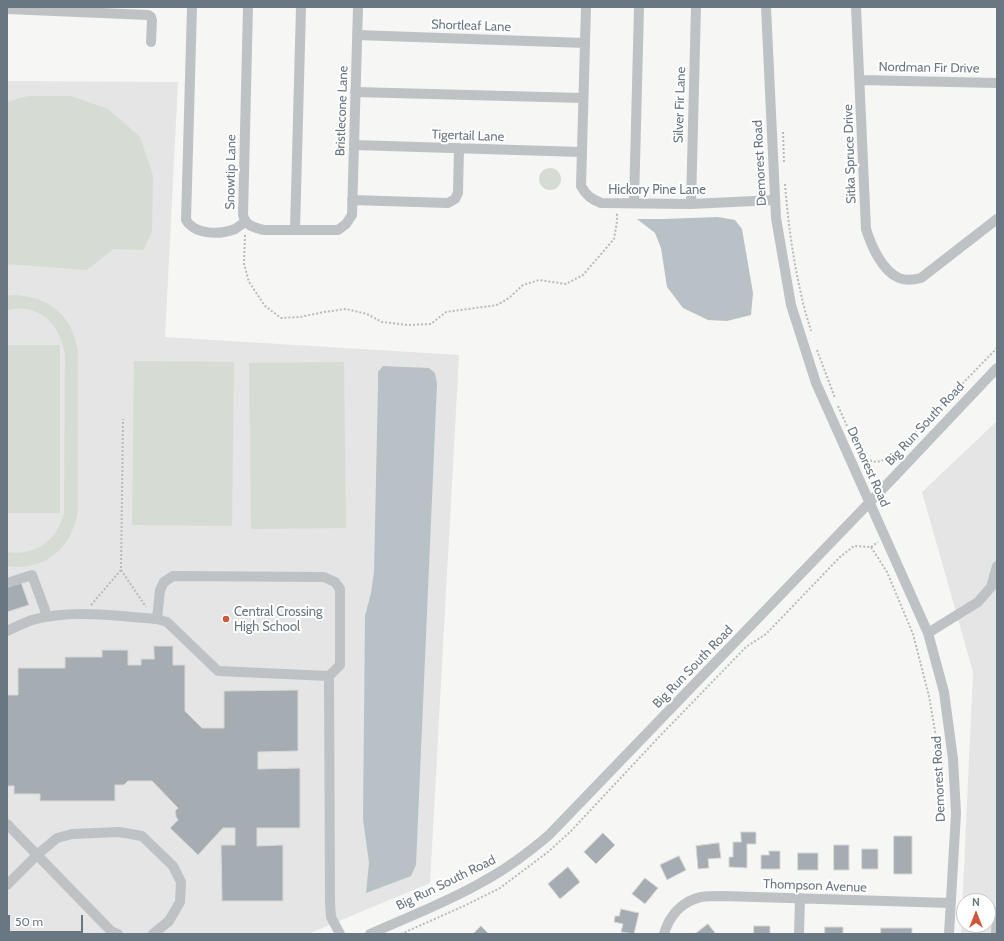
<!DOCTYPE html>
<html>
<head>
<meta charset="utf-8">
<style>
  body { margin:0 }
  #map { position:relative; width:1004px; height:941px; overflow:hidden; background:#f6f6f4; font-family:Cabin,sans-serif }
  canvas { display:block }
  .frame { position:absolute; inset:0; border:8px solid #697782; pointer-events:none }
  .north { position:absolute; left:956px; top:893px; width:40px; height:40px; box-sizing:border-box; background:#fff; border:1px solid #c3c9cd; border-radius:50%; rotate:0deg; font-size:11px; font-weight:700; line-height:16px; text-align:center; color:#697782 }
  .north::after { content:''; display:block; margin:auto; width:14px; height:18px; background:#d0583a; clip-path:polygon(50% 0,100% 100%,50% 72%,0 100%) }
  .scale { position:absolute; left:8px; top:915px; width:75px; height:18px; box-sizing:border-box; border:2px solid #697782; border-top:0; padding-left:5px; font-size:12px; line-height:14px; white-space:nowrap; color:#697782; -webkit-text-stroke:3px #fff; paint-order:stroke }
</style>
</head>
<body>
<div id="map">
<canvas width="1004" height="941"></canvas>
<div class="frame"></div>
<div class="north">N</div>
<div class="scale">50 m</div>
</div>
<script>
const context = document.querySelector('canvas').getContext('2d');
context.lineJoin = 'round';
function paint(path, color) {
  context.fillStyle = color;
  context.fill(path, 'evenodd');
}
function stroke(path, color, width, dash) {
  context.strokeStyle = color;
  context.lineWidth = width;
  context.lineCap = dash ? 'butt' : 'round';
  context.setLineDash(dash || []);
  context.stroke(path);
}
function write(font, color, halo, rows, align = 'center') {
  context.font = font + ' Cabin,sans-serif';
  context.lineWidth = 4;
  context.setLineDash([]);
  context.textBaseline = 'middle';
  context.strokeStyle = halo;
  context.fillStyle = color;
  for (const [text, x, y, turn = 0] of rows) {
    context.save();
    context.translate(x, y);
    context.rotate((+turn || 0) * Math.PI / 180);
    context.textAlign = isNaN(turn) ? turn : align;
    if (halo) context.strokeText(text, 0, 0);
    context.fillText(text, 0, 0);
    context.restore();
  }
}
paint(new Path2D(`
  M 7,81 L 178,82 L 165,337 L 459,355 L 430,883 L 308,934 L 7,934 Z
  M 997,421 L 997,934 L 961,934 L 973,672 L 922,492 ZM 964,901 L 988,901 L 988,925 L 964,925 Z`), '#e4e5e4');
paint(new Path2D(`
  M 28,96 L 71,96 L 108,109 L 140,137 L 153,176 L 152,232 L 143,250 L 113,249 L 87,270 L 7,264 L 7,102 Z
  M539 179a11 11 0 1 1 22 0a11 11 0 1 1-22 0Z
  M 13,295 C 50,297 72,315 78,351 L 78,510 C 73,547 45,572 7,566 L 7,552 C 36,556 56,541 64,514 L 65,355 C 61,325 39,302 7,310 L 7,296 Z
  M 7,345 L 60,345 L 60,513 L 7,513 Z
  M 134,361 L 234,362 L 232,526 L 132,525 Z
  M 344,362 L 346,528 L 251,529 L 249,363 Z`), '#d6dbd3');
paint(new Path2D(`
  M 718,217 L 735,220 L 742,229 L 753,293 L 751,315 L 727,321 L 708,320 L 683,308 L 667,287 L 661,248 L 655,233 L 637,219 L 663,219 Z
  M 383,366 L 429,368 L 435,373 L 437,384 L 416,865 L 411,876 L 366,893 L 369,863 L 363,819 L 365,616 L 371,593 L 374,572 L 378,385 L 378,372 Z`), '#b8c2c6');
const building = new Path2D(`
  M 21,582 L 29,605 L 7,612 L 7,587 Z
  M 154,646 L 173,646 L 173,665 L 185,665 L 185,711 L 202,728 L 224,728 L 224,691 L 298,690 L 298,751 L 258,752 L 258,769 L 300,768 L 300,828 L 257,828 L 257,846 L 283,845 L 283,901 L 222,901 L 221,845 L 235,845 L 235,828 L 223,828 L 198,855 L 170,828 L 178,820 L 176,817 L 175,811 L 178,808 L 152,781 L 128,781 L 124,785 L 115,785 L 115,801 L 40,801 L 40,794 L 14,794 L 14,786 L 7,786 L 7,695 L 18,695 L 18,668 L 65,668 L 65,657 L 102,657 L 102,650 L 128,650 L 128,665 L 141,665 L 141,659 L 154,659 Z
  M 741,832 L 756,832 L 756,844 L 747,844 L 747,868 L 729,867 L 729,857 L 733,857 L 733,842 L 741,842 Z
  M 603,833 L 615,845 L 596,864 L 584,852 Z
  M 894,836 L 912,836 L 912,874 L 894,874 Z
  M 719,843 L 721,858 L 708,859 L 709,868 L 698,869 L 696,846 Z
  M 834,845 L 849,845 L 849,870 L 834,870 Z
  M 862,849 L 878,849 L 878,869 L 862,869 Z
  M 769,851 L 780,851 L 780,869 L 761,869 L 761,855 L 769,855 Z
  M 798,853 L 818,853 L 818,870 L 798,870 Z
  M 679,856 L 686,870 L 667,880 L 660,865 Z
  M 568,867 L 580,882 L 560,899 L 548,884 Z
  M 645,878 L 658,888 L 645,904 L 632,894 Z
  M 621,909 L 639,913 L 634,934 L 621,932 L 623,924 L 614,922 L 615,916 L 619,916 Z
  M 708,924 L 716,934 L 695,934 Z
  M 481,926 L 489,934 L 473,934 Z
  M 754,926 L 770,926 L 770,934 L 754,934 Z
  M 825,927 L 843,927 L 843,934 L 825,934 Z
  M 881,928 L 912,928 L 912,934 L 881,934 Z`);
paint(building, '#a6adb2');
stroke(building, '#d8d8d6', 1);
stroke(new Path2D(`
  M 783,132 L 784,163
  M 785,184 C 788,222 793,260 802,298 C 804,309 808,320 811,331
  M 245,235 L 244,264 L 249,282 L 265,306 L 281,318 L 300,317 L 324,312 L 346,309 L 367,314 L 382,322 L 407,325 L 431,324 L 446,312 L 497,305 L 509,298 L 523,285 L 539,280 L 566,284 L 583,275 L 614,239 L 617,221 L 617,212
  M 817,350 L 835,398
  M 838,406 L 847,426
  M 858,450 C 872,468 882,463 898,450 L 997,348
  M 871,547 L 878,542
  M 121,570 L 146,607
  M 91,605 L 121,570 L 123,419
  M 401,934 L 466,905 L 500,888 L 548,852 L 571,831 L 658,738 L 746,647 L 766,634 L 840,557 L 854,546 L 871,547 L 887,572 L 913,634 L 929,696 L 937,743 L 941,815 L 938,822`), '#b8bbbd', 2, [2, 2]);
stroke(new Path2D(`
  M 192,7 L 186,220 C 195,235 220,235 235,229 C 238,227 242,224 245,222
  M 248,7 L 243,215 C 246,226 253,227 264,230 L 338,230 L 346,224 L 352,215 L 358,7
  M 586,7 L 581,186 C 586,195 591,199 601,203 L 691,204 L 775,200
  M 766,7 L 776,218 L 791,305 L 816,383 L 928,633 L 944,692 L 953,759 L 956,813 L 949,934
  M 856,7 L 866,229 C 871,245 882,271 899,278 C 906,281 913,280 921,278 L 997,219
  M 7,9 L 148,15 L 151,17 L 152,20 L 151,42
  M 357,35 L 585,43
  M 860,80 L 997,83
  M 355,92 L 583,98
  M 354,145 L 581,152
  M 352,200 L 448,203 L 455,199 L 458,193 L 459,148
  M 634,203 L 639,7
  M 691,204 L 696,7
  M 295,230 L 301,7
  M 7,583 L 32,575 L 45,610 L 46,617
  M 7,631 C 15,627 24,623 32,620 C 72,609 116,616 157,619 L 167,622 L 218,671 L 329,676 L 340,665 L 340,589 L 335,582 L 324,577 L 173,576 L 164,582 L 160,590 L 157,619
  M 928,633 L 978,602 L 991,587 L 997,566
  M 329,676 L 330,902 L 331,917 L 340,934
  M 7,824 L 111,931 L 118,934
  M 7,885 L 37,855 L 57,838 L 72,834 L 119,832 L 142,836 L 173,866 L 181,882 L 180,902 L 169,921 L 153,934
  M 370,934 C 408,917 448,902 484,881 C 508,868 529,852 549,835 L 894,477 L 997,368
  M 664,934 C 669,916 682,901 701,897 C 708,896 716,896 723,896 L 950,903
  M 799,934 L 800,898
  M 996,934 L 997,912`), '#bec2c5', 10);
for (const [x, y, r, color] of [
  [226,619,4,"#d0583a"]
]) {
  const dot = new Path2D();
  dot.arc(x, y, r, 0, 2 * Math.PI);
  context.fillStyle = color;
  context.fill(dot);
  stroke(dot, '#fff', 1.5);
}
write('13px', '#697782', '#fff', [
  ["Shortleaf Lane",471,26,2],
  ["Nordman Fir Drive",929,68,1],
  ["Silver Fir Lane",680,105,-88],
  ["Bristlecone Lane",342,111,-88],
  ["Tigertail Lane",468,136,2],
  ["Sitka Spruce Drive",850,154,-92],
  ["Demorest Road",760,163,-93],
  ["Snowtip Lane",231,172,-89],
  ["Hickory Pine Lane",657,190],
  ["Big Run South Road",925,424,-47],
  ["Demorest Road",868,467,66],
  ["Big Run South Road",693,667,-46],
  ["Demorest Road",939,779,-93],
  ["Big Run South Road",446,883,-26],
  ["Thompson Avenue",815,886,2]
]);
write('13px', '#697782', '#fff', [
  ["Central Crossing",234,612],
  ["High School",234,627]
], 'left');
</script>
</body>
</html>
